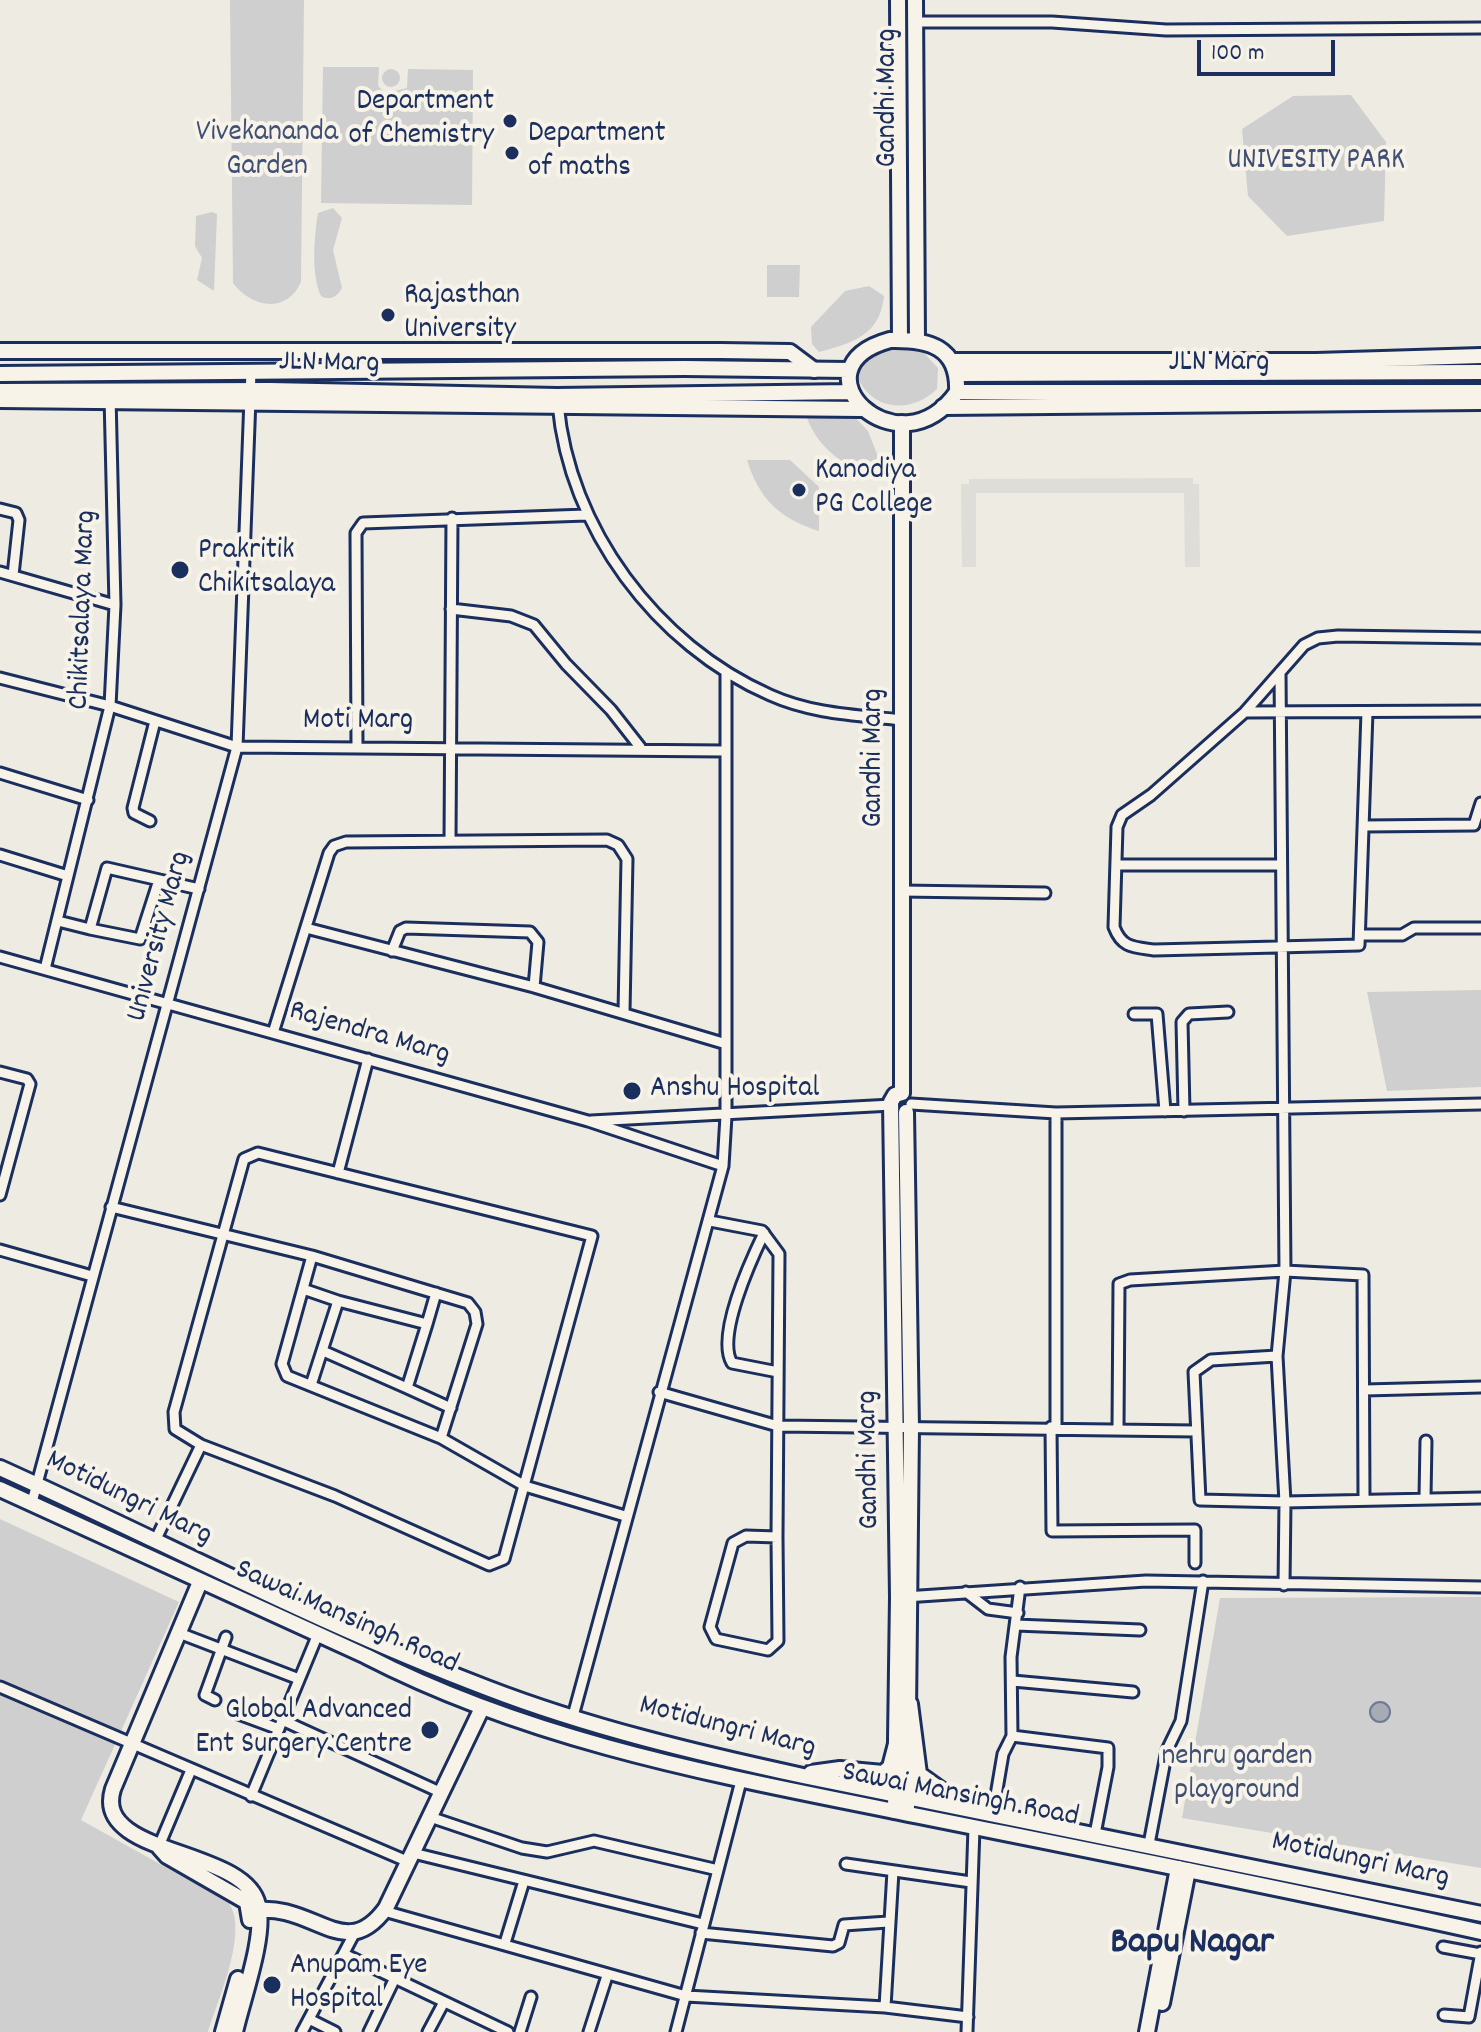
<!DOCTYPE html>
<html>
<head>
<meta charset="utf-8">
<style>
  body { margin:0 }
  #map { position:relative; width:1481px; height:2032px; overflow:hidden; background:#eeebe2; font-family:Dekko,sans-serif }
  canvas { display:block }
  .scale { position:absolute; left:1197px; top:40px; width:138px; height:36px; box-sizing:border-box; border:4px solid #1b2f5e; border-top:0; padding-left:10px; font-size:24px; line-height:28px; white-space:nowrap; color:#1b2f5e; -webkit-text-stroke:6px #f7f3e8; paint-order:stroke }
</style>
</head>
<body>
<div id="map">
<canvas width="1481" height="2032"></canvas>
<div class="scale">100 m</div>
</div>
<script>
const context = document.querySelector('canvas').getContext('2d');
context.lineJoin = 'round';
function paint(path, color) {
  context.fillStyle = color;
  context.fill(path, 'evenodd');
}
function stroke(path, color, width, dash) {
  context.strokeStyle = color;
  context.lineWidth = width;
  context.lineCap = dash ? 'butt' : 'round';
  context.setLineDash(dash || []);
  context.stroke(path);
}
function write(font, color, halo, rows, align = 'center') {
  context.font = font + ' Dekko,sans-serif';
  context.lineWidth = 8;
  context.setLineDash([]);
  context.textBaseline = 'middle';
  context.strokeStyle = halo;
  context.fillStyle = color;
  for (const [text, x, y, turn = 0] of rows) {
    context.save();
    context.translate(x, y);
    context.rotate((+turn || 0) * Math.PI / 180);
    context.textAlign = isNaN(turn) ? turn : align;
    if (halo) context.strokeText(text, 0, 0);
    context.fillText(text, 0, 0);
    context.restore();
  }
}
paint(new Path2D(`
  M 1193,478 L 1193,484 L 1199,484 L 1200,567 L 1185,567 L 1184,493 L 976,493 L 976,567 L 962,567 L 961,484 L 969,484 L 969,479 Z`), '#deddd8');
paint(new Path2D(`
  M 230,0 L 304,0 L 301,282 C 286,315 251,307 233,283 Z
  M 323,67 L 379,67 L 378,86 L 385,93 L 407,88 L 408,69 L 473,70 L 472,205 L 321,203 Z
  M382 78a9 9 0 1 1 18 0a9 9 0 1 1-18 0Z
  M 1351,95 L 1386,142 L 1384,221 L 1287,236 L 1248,196 L 1242,129 L 1293,96 Z
  M 333,208 L 342,218 L 333,250 L 342,288 C 337,297 330,301 321,296 C 311,274 314,237 318,213 Z
  M 212,212 L 217,214 L 214,291 L 197,280 L 202,258 L 195,246 L 196,216 Z
  M 767,265 L 800,265 L 799,297 L 767,297 Z
  M 869,286 L 884,296 C 880,335 853,343 819,352 L 812,344 L 811,327 L 845,291 Z
  M 898,348 L 923,352 L 938,368 L 937,389 C 913,413 873,412 858,378 C 860,357 879,349 898,348 Z
  M 805,411 L 850,412 L 868,431 L 879,459 L 869,473 C 840,466 812,441 805,411 Z
  M 747,460 L 790,460 L 819,487 L 819,531 C 780,519 759,499 747,460 Z
  M 1481,990 L 1481,1087 L 1387,1091 L 1367,992 Z
  M 0,1519 L 179,1602 L 81,1820 L 228,1902 C 250,1930 217,2002 208,2032 L 0,2032 Z
  M 1481,1597 L 1481,1868 L 1182,1818 L 1220,1598 Z`), '#cfcfcf');
const water = new Path2D(`
  M1370 1712a10 10 0 1 1 20 0a10 10 0 1 1-20 0Z`);
paint(water, '#a6abb5');
stroke(water, '#6e7992', 2);
const street = new Path2D(`
  M 915,22 L 1052,22 L 1166,30 L 1481,28
  M 558,404 C 569,528 656,645 770,695 C 812,714 856,715 901,720
  M 0,509 L 16,513 L 19,520 L 13,575
  M 0,572 L 115,605
  M 451,609 L 511,616 L 534,625 L 566,664 L 611,710 L 640,747
  M 1280,672 L 1285,1271 L 1277,1356 L 1285,1502 L 1284,1585
  M 0,678 L 110,706 L 237,747 L 725,751
  M 1245,712 L 1481,711
  M 1367,712 L 1359,945 L 1154,950 C 1133,947 1122,948 1114,927 L 1117,827 L 1122,815 L 1151,795 L 1245,712 L 1304,645 L 1318,638 L 1338,636 L 1481,638
  M 357,746 L 356,533 L 363,523 L 586,515
  M 0,773 L 88,800
  M 150,821 L 134,813 L 133,808 L 155,721
  M 1365,826 L 1474,825 L 1481,803
  M 450,841 L 452,518
  M 0,855 L 68,876
  M 1117,865 L 1280,865
  M 159,880 L 140,939 L 90,929 L 107,868 L 199,889
  M 901,891 L 1045,893
  M 58,921 L 90,929
  M 306,928 L 534,987 L 723,1043
  M 1362,935 L 1402,935 L 1414,928 L 1481,928
  M 392,951 L 400,931 L 406,928 L 530,932 L 538,942 L 534,987
  M 0,957 L 588,1121 L 723,1166
  M 45,969 L 110,706 L 115,605 L 110,396
  M 1134,1014 L 1157,1014 L 1165,1111
  M 273,1033 L 329,853 L 334,846 L 346,842 L 607,840 L 618,845 L 627,859 L 624,1012
  M 0,1072 L 27,1079 L 30,1084 L 0,1195
  M 911,1104 L 1056,1113 L 1481,1104
  M 1184,1111 L 1182,1022 L 1189,1014 L 1228,1012
  M 1056,1113 L 1056,1427
  M 591,1121 L 892,1105
  M 258,1153 L 592,1236 L 504,1559 L 489,1565 L 335,1496 L 201,1445 L 175,1429 L 174,1412 L 244,1159 Z
  M 338,1173 L 368,1059
  M 111,1207 L 312,1256 L 468,1303 L 475,1312 L 477,1324 L 441,1438
  M 710,1221 L 762,1231 L 779,1254 L 777,1537 L 746,1536 L 733,1543 L 710,1627 L 716,1639 L 768,1650 L 778,1641 L 777,1537
  M 764,1233 C 751,1260 716,1336 732,1363 L 778,1372
  M 0,1250 L 92,1276
  M 312,1256 L 282,1364 L 287,1376 L 441,1438 L 525,1486 L 625,1516
  M 303,1289 L 338,1301
  M 427,1324 L 407,1388 L 451,1408
  M 323,1351 L 407,1388
  M 1277,1356 L 1211,1360 L 1194,1372 L 1200,1500 L 1285,1502 L 1481,1498
  M 311,1385 L 338,1301 L 427,1324 L 436,1293
  M 1365,1390 L 1481,1387
  M 659,1392 L 778,1426 L 1196,1431
  M 1051,1427 L 1052,1531 L 1195,1530 L 1195,1563
  M 1118,1428 L 1119,1284 L 1130,1280 L 1285,1271 L 1363,1275 L 1364,1498
  M 1425,1497 L 1426,1441
  M 32,1502 L 237,747 L 251,371
  M 155,1541 L 201,1445
  M 1020,1587 L 1011,1657 L 1012,1736 L 1108,1748 L 1108,1767 L 1095,1834
  M 966,1592 L 988,1609 L 1018,1613
  M 905,1597 L 1146,1581 L 1481,1587
  M 1016,1625 L 1140,1630
  M 179,1633 L 299,1679
  M 1013,1681 L 1133,1692
  M 0,1687 L 409,1862
  M 215,1700 L 205,1695 L 226,1637
  M 233,1712 L 279,1729
  M 573,1716 L 723,1166 L 726,1116 L 726,672
  M 282,1720 L 442,1793
  M 251,1796 L 318,1634
  M 993,1813 L 1003,1754 L 1012,1736
  M 430,1817 L 522,1848 L 547,1852 L 594,1841 L 718,1870
  M 1149,1844 L 1167,1750 L 1181,1721 L 1203,1581
  M 159,1846 L 191,1770
  M 413,1853 L 703,1924
  M 846,1864 L 971,1882
  M 384,1911 L 686,1996 L 885,2007 L 968,2017
  M 701,1933 L 833,1946 L 839,1943 L 844,1925 L 888,1922
  M 505,1943 L 524,1881
  M 1443,1947 L 1481,1954
  M 344,1954 L 508,2032
  M 885,2007 L 893,1871
  M 1444,2015 L 1469,2017 L 1481,1952
  M 309,2019 L 335,2032
  M 302,2032 L 354,1934
  M 369,2032 L 394,1980
  M 428,2032 L 444,2002
  M 520,2032 L 531,1997
  M 589,2032 L 607,1976
  M 676,2032 L 741,1781
  M 967,2032 L 974,1828`);
const secondary = new Path2D(`
  M 898,0 L 900,340
  M 915,0 L 917,340
  M 0,351 L 721,351 L 790,352 L 814,370
  M 954,361 L 1316,361 L 1481,356
  M 0,400 L 861,409
  M 943,407 L 1481,402
  M 902,1093 L 902,423
  M 906,1112 L 911,1428 L 907,1807
  M 200,1582 L 113,1789 C 92,1857 245,1847 258,1905 C 266,1936 242,2000 235,2032
  M 895,1811 L 898,1597 L 891,1102 L 895,1095 L 902,1093
  M 159,1847 L 167,1856 L 247,1902 L 250,1920
  M 251,1911 C 313,1900 344,1966 386,1908 L 482,1708
  M 1162,2003 L 1188,1870
  M 223,2032 L 238,1979
  M 1147,2032 L 1178,1868`);
const primary = new Path2D(`
  M 890,340 C 929,339 959,347 957,392 C 898,476 789,368 890,340 Z
  M 0,374 L 684,368 L 849,370
  M 958,374 L 1481,372
  M 0,391 L 270,390 L 557,396 L 850,392
  M 957,392 L 1481,392
  M 0,1468 C 162,1541 320,1625 487,1688 C 588,1727 697,1753 803,1776 L 1481,1914
  M 0,1489 L 366,1656 C 533,1742 717,1775 899,1812 C 1093,1851 1288,1889 1481,1932
  M 910,1704 L 919,1774 L 958,1802
  M 811,1773 L 840,1769 L 883,1773 L 890,1767 L 896,1744`);
stroke(street, '#1b2f5e', 15);
stroke(secondary, '#1b2f5e', 20);
stroke(primary, '#1b2f5e', 20);
stroke(street, '#f7f3e8', 9);
stroke(secondary, '#f7f3e8', 14);
stroke(primary, '#f7f3e8', 14);
for (const [x, y, r, color] of [
  [510,121,8,"#1b2f5e"],
  [512,153,8,"#1b2f5e"],
  [388,315,8,"#1b2f5e"],
  [799,490,8,"#1b2f5e"],
  [180,570,10,"#1b2f5e"],
  [632,1091,10,"#1b2f5e"],
  [430,1730,10,"#1b2f5e"],
  [272,1985,10,"#1b2f5e"]
]) {
  const dot = new Path2D();
  dot.arc(x, y, r, 0, 2 * Math.PI);
  context.fillStyle = color;
  context.fill(dot);
  stroke(dot, '#f7f3e8', 3);
}
write('30px', '#1b2f5e', '#f7f3e8', [
  ["Gandhi Marg",890,98,-90],
  ["JLN Marg",329,365,1],
  ["JLN Marg",1219,365],
  ["Chikitsalaya Marg",85,610,-88],
  ["Moti Marg",358,723],
  ["Gandhi Marg",876,758,-90],
  ["University Marg",161,937,-75],
  ["Rajendra Marg",369,1035,16],
  ["Gandhi Marg",871,1460,-91],
  ["Motidungri Marg",128,1500,26],
  ["Sawai Mansingh Road",346,1619,24],
  ["Motidungri Marg",727,1729,14],
  ["Sawai Mansingh Road",960,1797,11],
  ["Motidungri Marg",1360,1862,12]
]);
write('30px', '#1b2f5e', '#f7f3e8', [
  ["Department",494,104,"right"],
  ["of Chemistry",494,138,"right"],
  ["Department",528,136],
  ["of maths",528,170],
  ["Rajasthan",404,298],
  ["University",404,332],
  ["Kanodiya",815,473],
  ["PG College",815,507],
  ["Prakritik",198,553],
  ["Chikitsalaya",198,587],
  ["Anshu Hospital",650,1091],
  ["Global Advanced",412,1713,"right"],
  ["Ent Surgery Centre",412,1747,"right"],
  ["Anupam Eye",290,1968],
  ["Hospital",290,2002]
], 'left');
write('30px', '#3f4f75', '#f7f3e8', [
  ["Vivekananda",267,135],
  ["Garden",267,169],
  ["UNIVESITY PARK",1316,163],
  ["nehru garden",1237,1759],
  ["playground",1237,1793]
]);
write('bold 38px', '#1b2f5e', '#f7f3e8', [
  ["Bapu Nagar",1192,1946]
]);
</script>
</body>
</html>
